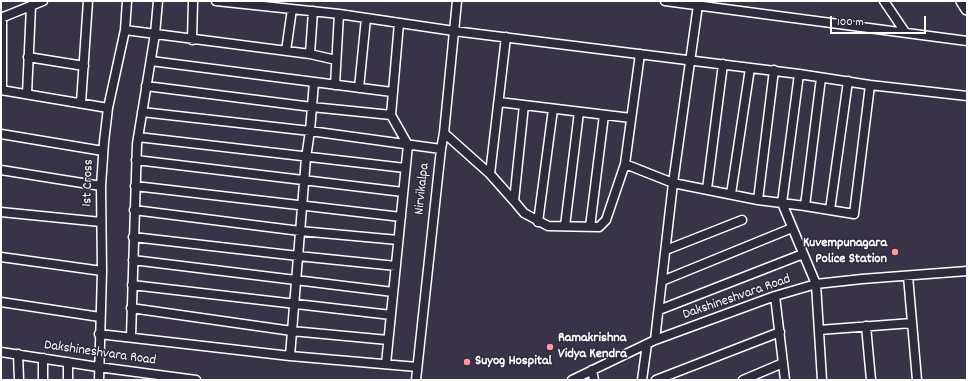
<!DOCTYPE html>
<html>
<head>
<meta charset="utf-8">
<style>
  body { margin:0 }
  #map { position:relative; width:968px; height:381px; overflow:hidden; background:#383348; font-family:Dekko,sans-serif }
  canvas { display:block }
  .frame { position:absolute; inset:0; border:2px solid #fff; pointer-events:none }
  .scale { position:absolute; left:830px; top:16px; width:96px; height:18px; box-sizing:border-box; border:2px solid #fff; border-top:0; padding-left:5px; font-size:12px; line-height:14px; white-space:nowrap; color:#fff; -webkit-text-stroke:3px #2f2a3d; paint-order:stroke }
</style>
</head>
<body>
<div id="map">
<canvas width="968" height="381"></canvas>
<div class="frame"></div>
<div class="scale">100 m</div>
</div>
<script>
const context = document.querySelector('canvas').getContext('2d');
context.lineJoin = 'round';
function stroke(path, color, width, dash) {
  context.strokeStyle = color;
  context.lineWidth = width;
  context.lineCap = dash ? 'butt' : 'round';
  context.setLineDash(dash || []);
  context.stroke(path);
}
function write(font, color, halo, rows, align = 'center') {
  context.font = font + ' Dekko,sans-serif';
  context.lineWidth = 3;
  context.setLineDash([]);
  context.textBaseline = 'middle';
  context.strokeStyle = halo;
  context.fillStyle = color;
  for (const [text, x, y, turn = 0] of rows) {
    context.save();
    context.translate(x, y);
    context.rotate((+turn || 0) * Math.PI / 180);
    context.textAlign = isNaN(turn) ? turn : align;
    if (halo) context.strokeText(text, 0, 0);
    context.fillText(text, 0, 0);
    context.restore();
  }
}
const minor = new Path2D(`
  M 216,1 L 339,14 L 454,31 L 799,74 L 870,85 L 967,96
  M 665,1 L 967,41
  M 884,1 L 905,32
  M 1,18 L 43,1
  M 125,30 L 310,54 L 336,60
  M 192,40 L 193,1
  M 286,51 L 292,9
  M 310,54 L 313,11
  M 28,57 L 84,66
  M 151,61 L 392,92
  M 799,74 L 782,203 L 816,284 L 822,380
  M 335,85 L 339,14
  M 146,86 L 312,107 L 391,115
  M 359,88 L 366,18
  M 1,90 L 108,108
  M 2,90 L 2,17
  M 27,94 L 31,6
  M 499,102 L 631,118
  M 81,103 L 88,1
  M 142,112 L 310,131 L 441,149
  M 444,133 L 490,174 L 514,201 L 524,213 L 548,226 L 599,227 L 606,220 L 625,164 L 640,54
  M 1,134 L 103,151
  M 138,137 L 405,168
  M 136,160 L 403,192
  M 625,164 L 673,183 L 758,200 L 805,206 L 854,214 L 870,85
  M 1,170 L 101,186
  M 490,174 L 506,37
  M 135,186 L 401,217
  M 707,189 L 723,64
  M 731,194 L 750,68
  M 758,200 L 774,70
  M 514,201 L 524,105
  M 805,206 L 821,78
  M 134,210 L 300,231 L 398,240
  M 830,210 L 848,81
  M 1,212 L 101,222
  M 538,222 L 553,109
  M 565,226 L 579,112
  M 590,227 L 604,115
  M 133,237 L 298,256 L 396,266
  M 666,250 L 742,220
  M 1,257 L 102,271
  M 133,260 L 393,292
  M 908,276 L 917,380
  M 662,281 L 792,228
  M 132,285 L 391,315
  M 775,296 L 785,380
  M 1,302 L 100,317
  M 131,308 L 292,331 L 388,340
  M 659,310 L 803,254
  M 866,326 L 871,380
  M 819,330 L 912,323
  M 99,334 L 290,356 L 417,367
  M 131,337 L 137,144 L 155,34 L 158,1
  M 655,340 L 673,183 L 698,5 L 696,1
  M 1,352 L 98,367 L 196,380
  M 18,354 L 19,380
  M 290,356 L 306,158 L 310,131 L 314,82
  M 43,358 L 43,380
  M 68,362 L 68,380
  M 386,364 L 408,145 L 391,115 L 399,23
  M 592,370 L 594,380
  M 99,380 L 102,271 L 101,186 L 104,142 L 108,108 L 125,30 L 127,1
  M 416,380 L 441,149 L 444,133 L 457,1
  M 572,380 L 655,340 L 775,296 L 816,284 L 862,279 L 967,271
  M 642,380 L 647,344
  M 656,380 L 780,332
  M 743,380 L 783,363`);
const secondary = new Path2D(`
  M 962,1 L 967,9`);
stroke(minor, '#fff', 11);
stroke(secondary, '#fff', 14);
stroke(minor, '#2f2a3d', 8);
stroke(secondary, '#2f2a3d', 11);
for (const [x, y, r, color] of [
  [895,252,4,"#ff9aa2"],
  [550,347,4,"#ff9aa2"],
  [467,362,4,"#ff9aa2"]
]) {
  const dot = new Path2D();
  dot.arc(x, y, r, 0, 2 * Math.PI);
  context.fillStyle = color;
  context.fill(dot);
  stroke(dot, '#2f2a3d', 1.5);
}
write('14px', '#fff', '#2f2a3d', [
  ["1st Cross",89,183,-88],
  ["Nirvikalpa",423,189,-84],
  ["Dakshineshvara Road",737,298,-19],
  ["Dakshineshvara Road",100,354,8]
]);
write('bold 14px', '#fff', '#2f2a3d', [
  ["Kuvempunagara",887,244,"right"],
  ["Police Station",887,260,"right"],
  ["Ramakrishna",558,339],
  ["Vidya Kendra",558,355],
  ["Suyog Hospital",475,362]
], 'left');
</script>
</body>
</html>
